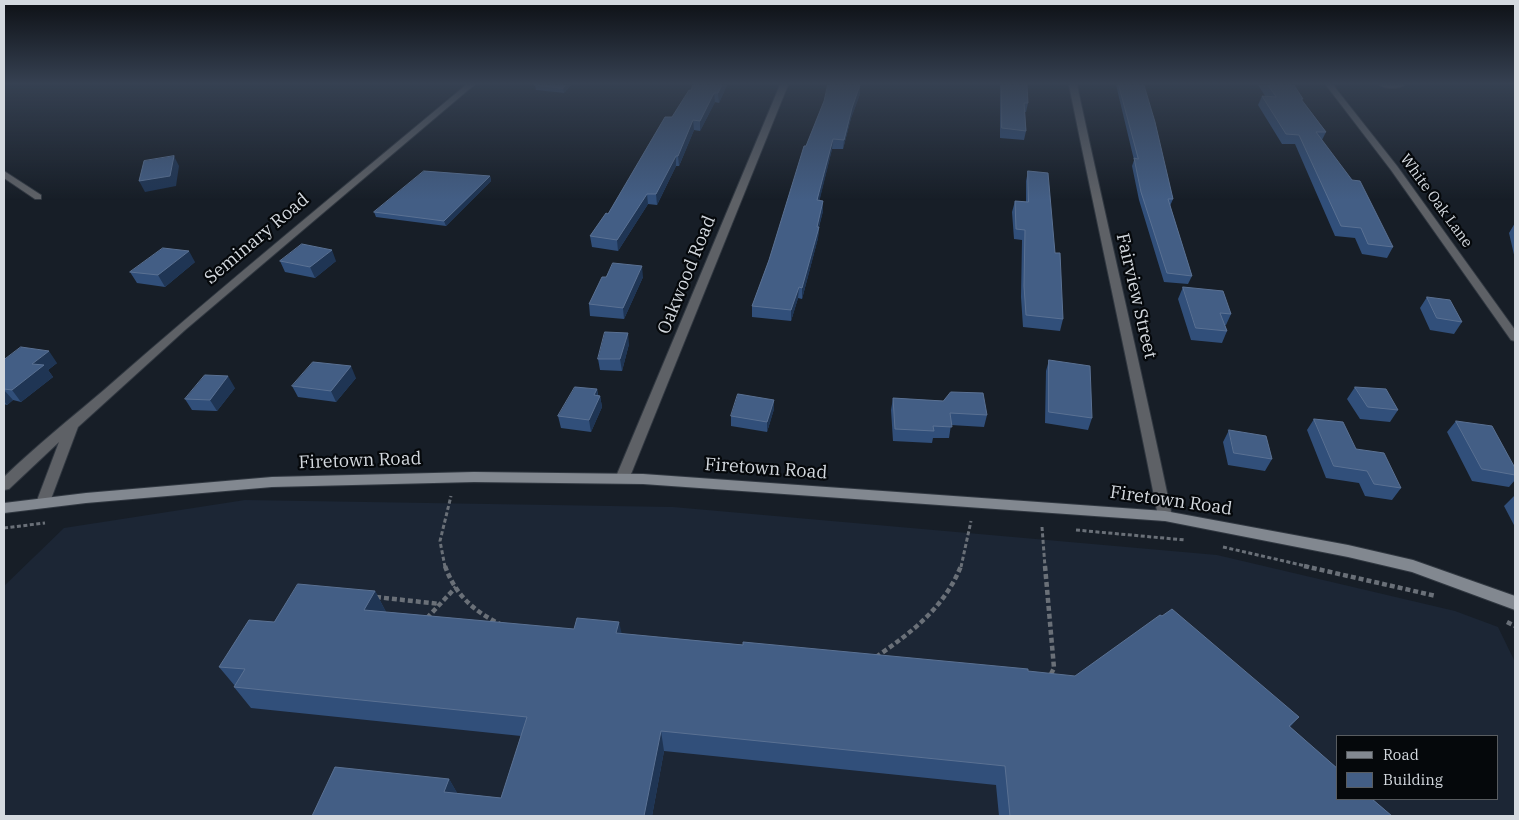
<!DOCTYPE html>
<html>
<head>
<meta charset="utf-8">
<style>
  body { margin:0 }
  #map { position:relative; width:1519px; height:820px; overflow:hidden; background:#171e27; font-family:"IBM Plex Serif",serif }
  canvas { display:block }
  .frame { position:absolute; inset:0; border:5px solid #d4d9df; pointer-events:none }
  .legend { position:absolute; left:1336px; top:735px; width:162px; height:65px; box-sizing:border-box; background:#05080b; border:1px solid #585c60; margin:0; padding:6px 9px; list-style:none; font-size:15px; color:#d4d9df }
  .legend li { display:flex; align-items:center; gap:10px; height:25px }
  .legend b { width:25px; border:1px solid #585c60 }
</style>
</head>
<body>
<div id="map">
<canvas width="1519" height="820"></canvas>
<div class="frame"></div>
<ul class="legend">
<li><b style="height:6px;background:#828890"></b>Road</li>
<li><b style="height:14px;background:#435e85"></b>Building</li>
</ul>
</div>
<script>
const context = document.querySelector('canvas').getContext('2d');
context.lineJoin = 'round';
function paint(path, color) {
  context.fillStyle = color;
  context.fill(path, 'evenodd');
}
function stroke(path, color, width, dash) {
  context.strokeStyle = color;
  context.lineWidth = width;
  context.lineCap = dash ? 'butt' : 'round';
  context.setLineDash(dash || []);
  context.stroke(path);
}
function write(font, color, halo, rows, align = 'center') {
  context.font = font + ' "IBM Plex Serif",serif';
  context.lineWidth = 4.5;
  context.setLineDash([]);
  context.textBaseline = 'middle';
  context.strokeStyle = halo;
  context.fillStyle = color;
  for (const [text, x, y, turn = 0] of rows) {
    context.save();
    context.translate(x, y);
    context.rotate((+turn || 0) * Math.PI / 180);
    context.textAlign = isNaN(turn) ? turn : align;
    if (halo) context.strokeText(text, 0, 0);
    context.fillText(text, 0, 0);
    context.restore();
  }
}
paint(new Path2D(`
  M 245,500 L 673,507 L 1217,555 L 1455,611 L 1498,627 L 1515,662 L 1515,816 L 4,816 L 4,586 L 64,528 ZM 1338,736 L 1498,736 L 1498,799 L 1338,799 Z`), '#1c2635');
const street = new Path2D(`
  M 466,85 L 474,85 L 185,330 L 78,427 L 48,507 L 43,508 L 38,507 L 36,503 L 59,442 L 9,489 L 4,490 L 4,477 C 36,446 70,419 104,390 C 222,286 345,186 466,85 Z
  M 780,85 L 788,85 L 629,479 L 627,483 L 617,483 L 615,479 Z
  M 1069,85 L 1077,85 C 1108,229 1142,372 1172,516 L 1170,520 L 1165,521 L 1160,520 L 1158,516 C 1130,372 1098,229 1069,85 Z
  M 1326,85 L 1333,85 L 1397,166 L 1515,330 L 1515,341 L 1511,340 L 1391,170 Z
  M 1380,85 L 1404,85 C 1399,89 1385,89 1380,85 Z
  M 4,171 L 41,195 L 41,199 L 35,199 L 4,178 Z`);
const secondary = new Path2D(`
  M 474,472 L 643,474 L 1165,511 L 1348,545 L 1413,560 L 1515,596 L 1515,610 L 1412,572 L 1348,557 L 1165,521 L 643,484 L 474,482 L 272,487 L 86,503 L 4,513 L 4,503 L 86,493 L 272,477 Z`);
stroke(street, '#313841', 2);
stroke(secondary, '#313841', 2);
stroke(new Path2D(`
  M 1042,527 L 1045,567
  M 4,528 L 45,523
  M 1076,530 L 1185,540
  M 1223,547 L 1310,567
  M 445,567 L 440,541 L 451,496
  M 961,567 L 971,521`), '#6a7078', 3, [4, 2.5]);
stroke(new Path2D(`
  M 445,566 C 455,594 473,611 500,624
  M 1045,566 L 1054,668 L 1051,674 L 1048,674
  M 1304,566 L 1436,596
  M 376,597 L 440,604
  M 427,618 L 456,587
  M 1507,622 L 1515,626
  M 876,657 C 912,632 944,608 961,566`), '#6a7078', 4.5, [5, 3]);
paint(street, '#5e6166');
paint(secondary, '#828890');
paint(new Path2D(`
  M 571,85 L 564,93 L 536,90 L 535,86 Z
  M 727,85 L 719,103 L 715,102 L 700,131 L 694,130 L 679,166 L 676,166 L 657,205 L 648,204 L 618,251 L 592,247 L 590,236 L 608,214 L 672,117 Z
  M 1000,85 L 1027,85 L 1028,103 L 1026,112 L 1025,112 L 1026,131 L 1024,140 L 1000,138 Z
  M 1116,85 L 1144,85 L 1173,199 L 1170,206 L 1192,276 L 1188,284 L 1164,282 L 1139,200 L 1132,166 L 1134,160 Z
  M 1258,85 L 1294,85 L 1303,99 L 1302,100 L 1326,132 L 1322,140 L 1393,247 L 1387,258 L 1362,254 L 1355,238 L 1335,236 L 1295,144 L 1282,144 L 1258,105 L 1262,96 L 1265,96 Z
  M 860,94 L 851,118 L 843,149 L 832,149 L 819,201 L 823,211 L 819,227 L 818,238 L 802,299 L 798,298 L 791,321 L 752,317 L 752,306 L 769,260 L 806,146 Z
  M 1028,171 L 1055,253 L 1063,319 L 1060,331 L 1023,327 L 1021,297 L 1022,240 L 1014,239 L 1012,212 L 1015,201 L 1026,202 L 1026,181 Z
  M 490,176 L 491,181 L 446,226 L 376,217 L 374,212 Z
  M 1515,223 L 1515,259 L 1509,233 Z
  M 280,261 L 336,261 L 315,278 L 285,272 Z
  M 195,262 L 165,287 L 137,283 L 130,272 Z
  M 606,277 L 643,277 L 624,319 L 590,316 L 589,304 Z
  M 1183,287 L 1231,314 L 1226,325 L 1225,325 L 1227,331 L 1222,343 L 1191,340 L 1178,299 Z
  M 1427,297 L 1462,322 L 1454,334 L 1430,330 L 1420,308 Z
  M 629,344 L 622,371 L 600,370 L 598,359 Z
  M 4,360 L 57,363 L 48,370 L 53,377 L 21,402 L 13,400 L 7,405 L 4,404 Z
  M 1049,360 L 1092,418 L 1088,430 L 1045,423 L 1046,371 Z
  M 356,378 L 336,402 L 298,397 L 292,386 Z
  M 1355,387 L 1398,410 L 1390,422 L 1360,419 L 1347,399 Z
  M 235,388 L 217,411 L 192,410 L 185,399 Z
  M 597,389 L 598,395 L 600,396 L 602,407 L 591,432 L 561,428 L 558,416 Z
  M 893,398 L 943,401 L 987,415 L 984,427 L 951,425 L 949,438 L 933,438 L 932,443 L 893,441 L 891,410 Z
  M 774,409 L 767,432 L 731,426 L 731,416 Z
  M 1314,419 L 1356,449 L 1401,488 L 1392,500 L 1365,496 L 1359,483 L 1326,478 L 1307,430 Z
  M 1456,421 L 1515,468 L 1515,480 L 1509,487 L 1472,481 L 1447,432 Z
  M 1229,430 L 1272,459 L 1265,471 L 1228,465 L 1223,442 Z
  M 1515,495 L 1515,527 L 1504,506 Z
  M 375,591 L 386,612 L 1028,671 L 1299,717 L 1290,727 L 1392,816 L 999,816 L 996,785 L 664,751 L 652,816 L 312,816 L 449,779 L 457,793 L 501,798 L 521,736 L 251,708 L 234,687 L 235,686 L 219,667 L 274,622 Z`), '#314f7a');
paint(new Path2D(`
  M 566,85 L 571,85 L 564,93 L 563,88 Z
  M 722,85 L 727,85 L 719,103 L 718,93 Z
  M 860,85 L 860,94 L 851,118 L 843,149 L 844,140 L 852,108 Z
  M 714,93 L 715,102 L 700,131 L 700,121 Z
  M 693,120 L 694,130 L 679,166 L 678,156 Z
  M 833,139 L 832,149 L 817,211 L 817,200 Z
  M 174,156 L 179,166 L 176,186 L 145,192 L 139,181 Z
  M 676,156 L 676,166 L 657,205 L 656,194 Z
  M 490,176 L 491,181 L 446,226 L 444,221 Z
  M 647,194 L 648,204 L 618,251 L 617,240 Z
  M 823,201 L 823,211 L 817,233 L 819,227 L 818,238 L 802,299 L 802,288 Z
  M 332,250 L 336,261 L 315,278 L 310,267 Z
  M 189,251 L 195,262 L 165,287 L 158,275 Z
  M 642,266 L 643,277 L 624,319 L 623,308 Z
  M 799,287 L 798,298 L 791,321 L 791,310 Z
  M 628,333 L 629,344 L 622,371 L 620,359 Z
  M 49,351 L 57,363 L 48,370 L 53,377 L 21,402 L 12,390 L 32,364 Z
  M 351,366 L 356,378 L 336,402 L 331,391 Z
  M 228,376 L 235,388 L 217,411 L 210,400 Z
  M 597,389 L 598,399 L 600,396 L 602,407 L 591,432 L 589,420 L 594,395 Z
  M 4,390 L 13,400 L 7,405 L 4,401 Z
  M 774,400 L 774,409 L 767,432 L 767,422 Z
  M 375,591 L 386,612 L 364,610 Z
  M 619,622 L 624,643 L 616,633 Z
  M 661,731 L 664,751 L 652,816 L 644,816 Z
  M 449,779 L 460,798 L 444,792 Z`), '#1f3554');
const building = new Path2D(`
  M 535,85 L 566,85 L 563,88 Z
  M 693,85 L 722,85 L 718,93 L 714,93 L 700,121 L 693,120 L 678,156 L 676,156 L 656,194 L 647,194 L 617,240 L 590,236 L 606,213 L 608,214 L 665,117 L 672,117 L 689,90 L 691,90 Z
  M 828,85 L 860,85 L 852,108 L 844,140 L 833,139 L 817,200 L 823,201 L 817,227 L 819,227 L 802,288 L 799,287 L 791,310 L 752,306 L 769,260 L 804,146 L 806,146 L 824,101 Z
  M 1002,85 L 1027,85 L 1028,103 L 1024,103 L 1026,131 L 1002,128 Z
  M 1119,85 L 1144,85 L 1155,122 L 1173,199 L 1168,199 L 1192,276 L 1167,273 L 1141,192 L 1134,158 L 1138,159 Z
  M 1268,85 L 1294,85 L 1303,99 L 1301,99 L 1326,132 L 1316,132 L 1352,180 L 1360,181 L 1393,247 L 1368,244 L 1361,228 L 1341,226 L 1299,135 L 1286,134 L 1262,96 L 1276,97 Z
  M 174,156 L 170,176 L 139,181 L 144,161 Z
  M 424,171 L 490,176 L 444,221 L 374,212 Z
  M 1028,171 L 1048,173 L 1055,253 L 1060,253 L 1063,319 L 1026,315 L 1024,286 L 1025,230 L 1016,229 L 1015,201 L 1028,202 Z
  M 302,244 L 332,250 L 310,267 L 280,261 Z
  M 163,248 L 189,251 L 158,275 L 130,272 Z
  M 613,263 L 642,266 L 623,308 L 589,304 L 602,277 L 606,277 Z
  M 1183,287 L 1223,291 L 1231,314 L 1220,313 L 1227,331 L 1196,328 Z
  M 1427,297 L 1450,300 L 1462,322 L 1437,318 Z
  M 605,332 L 628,333 L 620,359 L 598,359 Z
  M 21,347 L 49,351 L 32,364 L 44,365 L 12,390 L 4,389 L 4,360 Z
  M 1049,360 L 1090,366 L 1092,418 L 1049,412 Z
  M 313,362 L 351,366 L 331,391 L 292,386 Z
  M 205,375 L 228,376 L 210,400 L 185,399 Z
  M 575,387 L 597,389 L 594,395 L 600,396 L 589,420 L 558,416 Z
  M 1355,387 L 1386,389 L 1398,410 L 1368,407 Z
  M 951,392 L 983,393 L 987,415 L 950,413 L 952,427 L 933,426 L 934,431 L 895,429 L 893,398 L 943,401 Z
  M 738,394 L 774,400 L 767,422 L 731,416 Z
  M 1314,419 L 1343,422 L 1356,449 L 1384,453 L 1401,488 L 1374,484 L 1367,471 L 1334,466 Z
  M 1456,421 L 1492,426 L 1515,468 L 1515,475 L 1482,469 Z
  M 1229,430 L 1266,436 L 1272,459 L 1234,453 Z
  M 298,584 L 375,591 L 364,610 L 574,629 L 577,618 L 619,622 L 616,633 L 743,645 L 743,642 L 1028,669 L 1028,671 L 1075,676 L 1160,615 L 1162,616 L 1172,609 L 1299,717 L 1289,726 L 1338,769 L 1338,799 L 1372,799 L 1392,816 L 1010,816 L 1005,766 L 661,731 L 644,816 L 312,816 L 335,767 L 449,779 L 444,792 L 501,798 L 527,717 L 234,687 L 245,669 L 219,667 L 249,620 L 274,622 Z`);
paint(building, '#435e85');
stroke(building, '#5a7193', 1);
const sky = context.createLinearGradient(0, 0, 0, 200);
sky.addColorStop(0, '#0d1015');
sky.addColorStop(0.42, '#364152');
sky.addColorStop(1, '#36415200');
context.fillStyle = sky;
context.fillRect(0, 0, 1519, 200);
write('15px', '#d4d9df', '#05080b', [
  ["White Oak Lane",1436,201,54]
]);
write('18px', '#d4d9df', '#05080b', [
  ["Seminary Road",257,239,-40],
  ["Oakwood Road",687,275,-68],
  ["Fairview Street",1136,296,77],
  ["Firetown Road",360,461,-2],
  ["Firetown Road",766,469,4],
  ["Firetown Road",1171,501,8]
]);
</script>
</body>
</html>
